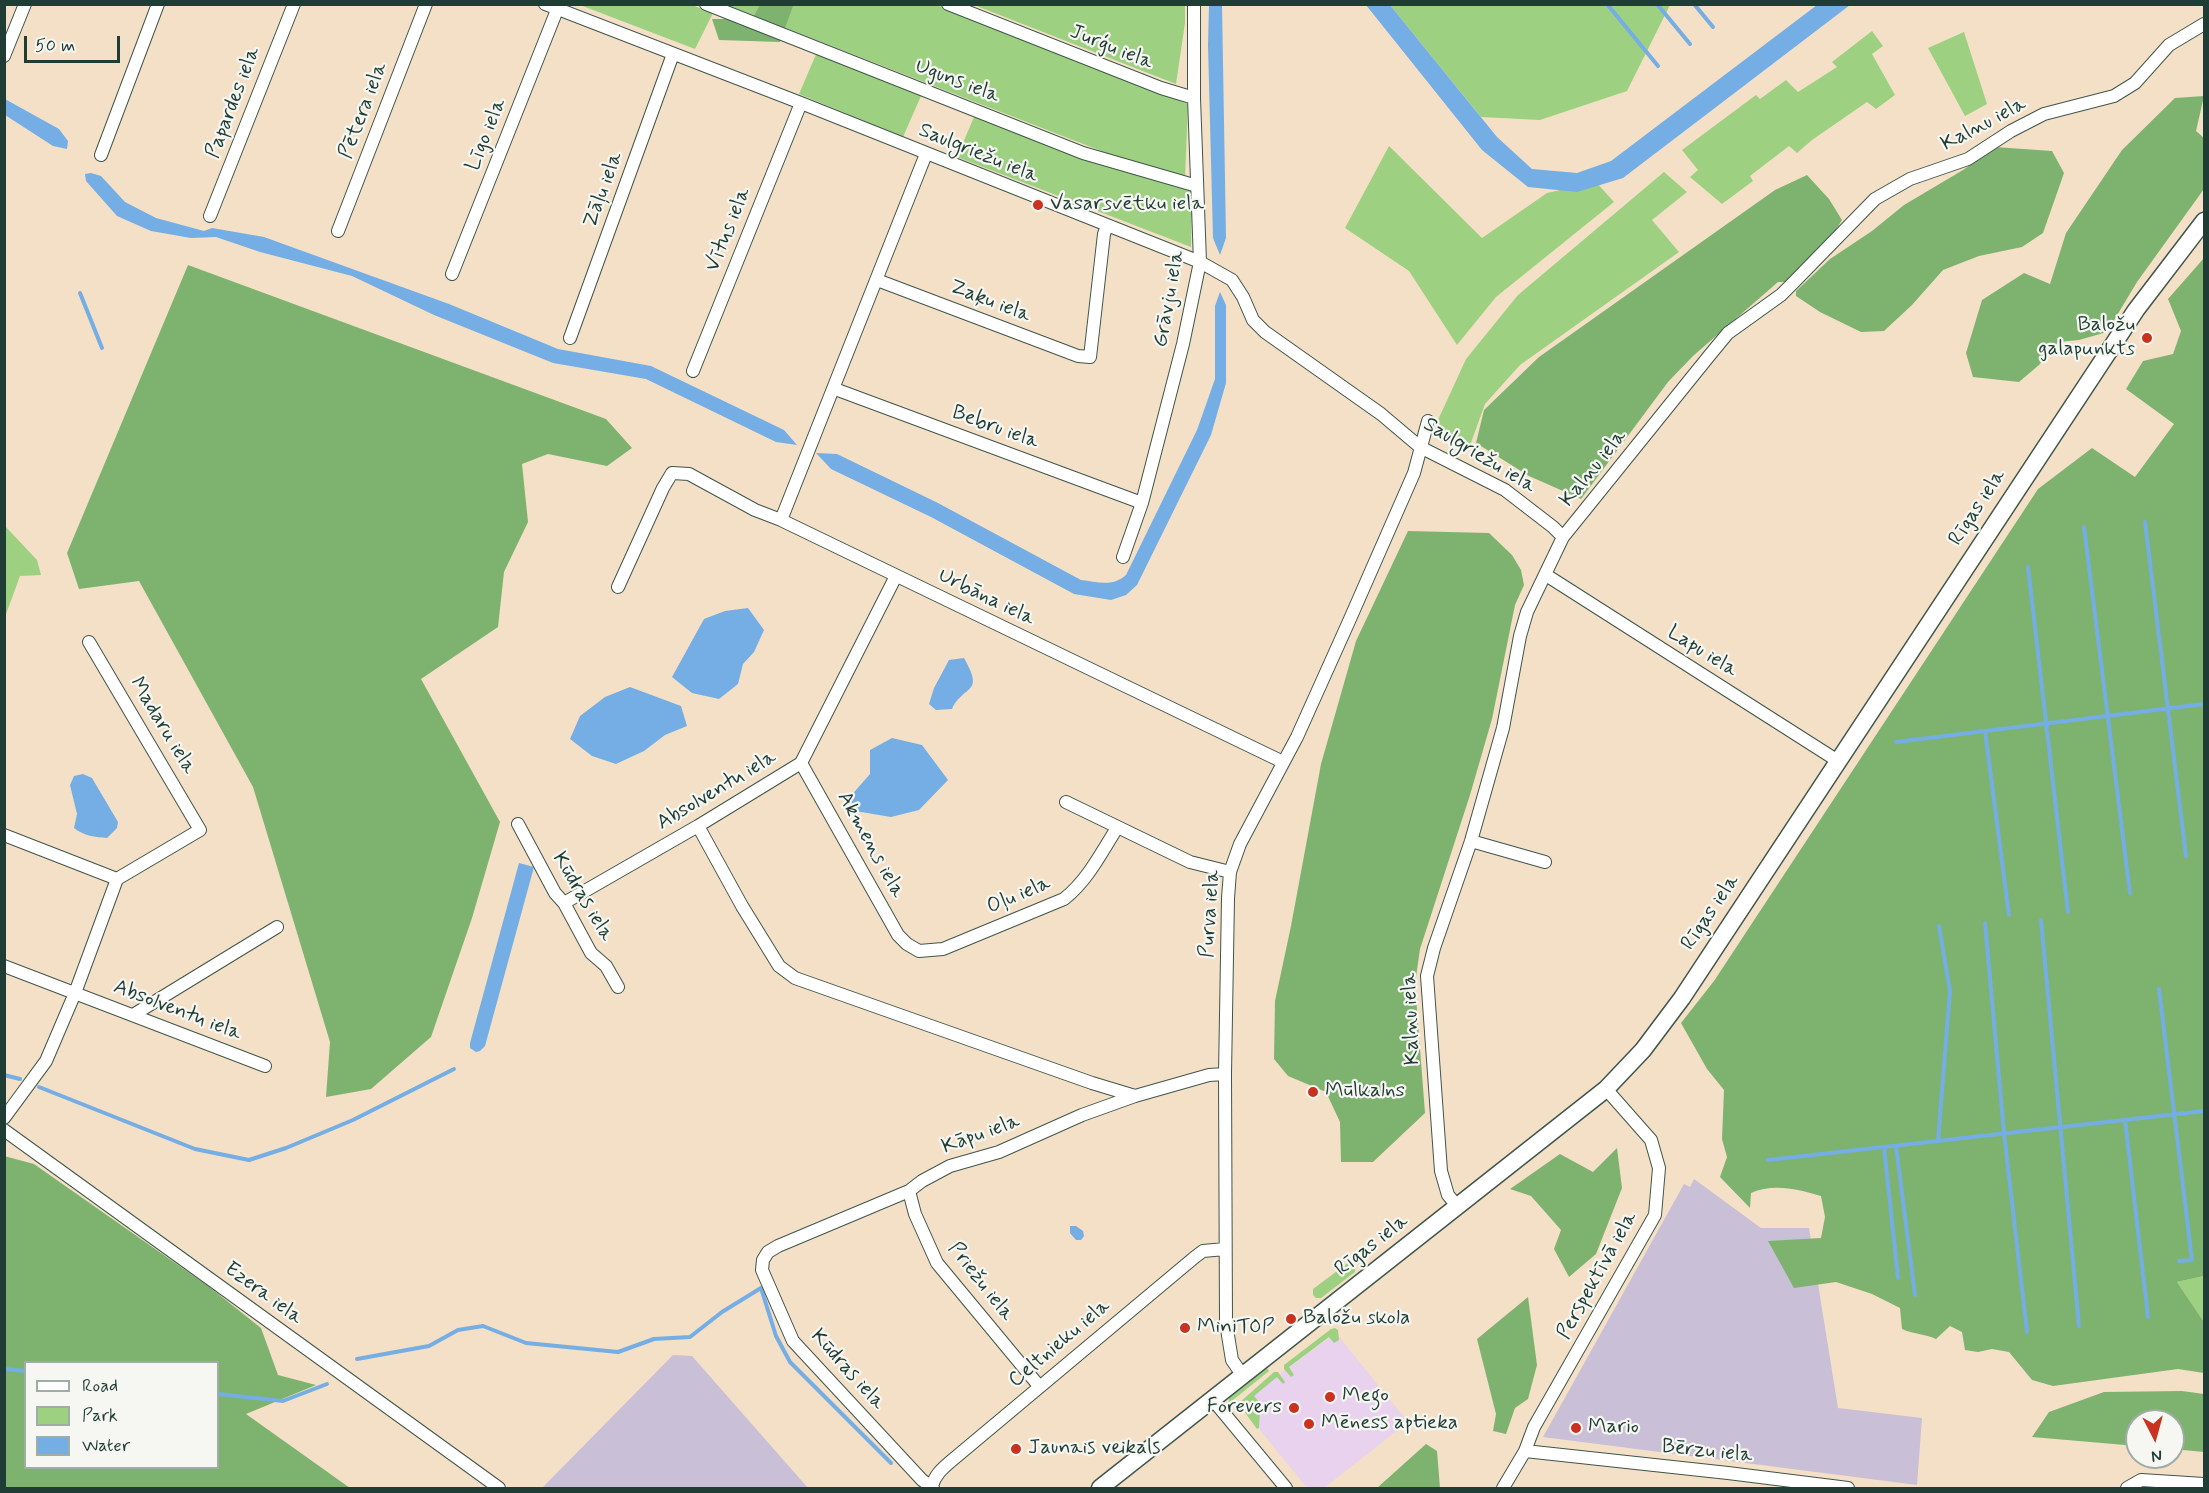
<!DOCTYPE html>
<html>
<head>
<meta charset="utf-8">
<style>
  body { margin:0 }
  #map { position:relative; width:2209px; height:1493px; overflow:hidden; background:#f4e0c6; font-family:Mynerve,sans-serif }
  canvas { display:block }
  .frame { position:absolute; inset:0; border:6px solid #1f3d34; pointer-events:none }
  .legend { position:absolute; left:24px; top:1361px; width:195px; height:108px; box-sizing:border-box; background:#f6f6f2; border:2px solid #a0aca6; margin:0; padding:8px 10px; list-style:none; font-size:18px; color:#1f3d34 }
  .legend li { display:flex; align-items:center; gap:12px; height:30px }
  .legend b { width:30px; border:2px solid #a0aca6 }
  .north { position:absolute; left:2125px; top:1409px; width:60px; height:60px; box-sizing:border-box; background:#f6f6f2; border:2px solid #a0aca6; border-radius:50%; rotate:174deg; font-size:16px; font-weight:700; line-height:24px; text-align:center; color:#1f3d34 }
  .north::after { content:''; display:block; margin:auto; width:21px; height:27px; background:#c8321e; clip-path:polygon(50% 0,100% 100%,50% 72%,0 100%) }
  .scale { position:absolute; left:24px; top:36px; width:96px; height:27px; box-sizing:border-box; border:3px solid #1f3d34; border-top:0; padding-left:8px; font-size:18px; line-height:21px; white-space:nowrap; color:#1f3d34; -webkit-text-stroke:4px #f6f6f2; paint-order:stroke }
</style>
</head>
<body>
<div id="map">
<canvas width="2209" height="1493"></canvas>
<div class="frame"></div>
<ul class="legend">
<li><b style="height:8px;background:#fff"></b>Road</li>
<li><b style="height:16px;background:#9dd181"></b>Park</li>
<li><b style="height:16px;background:#74aee4"></b>Water</li>
</ul>
<div class="north">N</div>
<div class="scale">50 m</div>
</div>
<script>
const context = document.querySelector('canvas').getContext('2d');
context.lineJoin = 'round';
function paint(path, color) {
  context.fillStyle = color;
  context.fill(path, 'evenodd');
}
function stroke(path, color, width, dash) {
  context.strokeStyle = color;
  context.lineWidth = width;
  context.lineCap = dash ? 'butt' : 'round';
  context.setLineDash(dash || []);
  context.stroke(path);
}
function write(font, color, halo, rows, align = 'center') {
  context.font = font + ' Mynerve,sans-serif';
  context.lineWidth = 4.5;
  context.setLineDash([]);
  context.textBaseline = 'middle';
  context.strokeStyle = halo;
  context.fillStyle = color;
  for (const [text, x, y, turn = 0] of rows) {
    context.save();
    context.translate(x, y);
    context.rotate((+turn || 0) * Math.PI / 180);
    context.textAlign = isNaN(turn) ? turn : align;
    if (halo) context.strokeText(text, 0, 0);
    context.fillText(text, 0, 0);
    context.restore();
  }
}
paint(new Path2D(`
  M 1336,1333 L 1408,1422 L 1324,1488 L 1307,1488 L 1243,1409 L 1243,1401 Z`), '#e8d2ee');
paint(new Path2D(`
  M 1694,1179 L 1761,1228 L 1809,1228 L 1838,1408 L 1922,1418 L 1917,1485 L 1543,1437 L 1684,1184 L 1690,1187 Z
  M 673,1355 L 692,1356 L 808,1488 L 542,1488 Z`), '#c9bfd7');
paint(new Path2D(`
  M 580,5 L 692,5 L 713,13 L 695,49 Z
  M 726,5 L 937,5 L 1188,104 L 1185,179 L 1114,156 Z
  M 974,5 L 1185,5 L 1185,23 L 1176,84 Z
  M 1390,5 L 1670,5 L 1627,91 L 1540,120 L 1481,117 Z
  M 1872,31 L 1883,46 L 1872,54 L 1895,95 L 1876,109 L 1867,102 L 1812,140 L 1797,153 L 1789,146 L 1750,176 L 1753,181 L 1722,204 L 1690,177 L 1698,170 L 1682,150 L 1756,95 L 1760,99 L 1786,80 L 1798,92 L 1837,67 L 1832,62 Z
  M 1964,32 L 1987,104 L 1965,116 L 1928,48 Z
  M 817,52 L 921,96 L 903,137 L 799,94 Z
  M 974,117 L 1192,191 L 1191,247 L 957,157 Z
  M 1389,146 L 1482,238 L 1547,193 L 1596,182 L 1614,202 L 1496,297 L 1457,345 L 1409,271 L 1345,228 Z
  M 1664,172 L 1687,192 L 1652,220 L 1679,252 L 1520,365 L 1485,404 L 1468,451 L 1432,433 L 1466,359 L 1518,295 Z
  M 5,526 L 37,560 L 41,575 L 20,576 L 5,617 Z
  M 1349,1262 L 1355,1267 L 1355,1272 L 1321,1298 L 1316,1298 L 1313,1295 L 1313,1289 Z
  M 2204,1276 L 2204,1322 L 2177,1282 Z
  M 1335,1328 L 1338,1330 L 1339,1340 L 1334,1343 L 1329,1337 L 1289,1367 L 1294,1375 L 1291,1377 L 1284,1369 L 1284,1365 L 1331,1329 Z
  M 1267,1368 L 1269,1371 L 1228,1404 L 1229,1398 Z
  M 1274,1372 L 1278,1372 L 1285,1382 L 1283,1384 L 1277,1377 L 1254,1396 L 1261,1404 L 1239,1403 Z
  M 1241,1407 L 1260,1408 L 1259,1428 L 1257,1429 Z`), '#9dd181');
paint(new Path2D(`
  M 760,5 L 791,5 L 793,6 L 780,42 L 719,40 L 712,19 L 752,19 Z
  M 2204,96 L 2196,131 L 2204,138 L 2204,189 L 2137,282 L 2107,332 L 2079,340 L 2058,342 L 2039,365 L 2019,382 L 1973,377 L 1966,353 L 1982,300 L 2024,273 L 2050,284 L 2066,233 L 2122,150 L 2175,98 Z
  M 1995,147 L 2052,151 L 2064,173 L 2043,233 L 2022,247 L 1979,256 L 1943,270 L 1912,305 L 1884,331 L 1861,332 L 1820,312 L 1796,296 L 1796,291 L 1830,259 L 1872,231 L 1904,205 L 1963,170 Z
  M 1807,175 L 1829,199 L 1842,220 L 1824,249 L 1788,282 L 1778,282 L 1693,356 L 1668,382 L 1581,499 L 1529,476 L 1476,443 L 1484,410 L 1539,357 L 1775,190 Z
  M 2204,258 L 2204,1276 L 2177,1282 L 2204,1322 L 2204,1373 L 2178,1369 L 2053,1386 L 2032,1380 L 2009,1352 L 1992,1349 L 1978,1352 L 1965,1350 L 1962,1332 L 1950,1326 L 1936,1339 C 1925,1334 1913,1334 1902,1329 L 1900,1308 L 1872,1294 L 1836,1282 L 1794,1288 L 1768,1241 L 1821,1238 L 1825,1217 L 1821,1196 C 1798,1189 1773,1183 1751,1193 L 1750,1208 L 1720,1177 L 1727,1157 L 1722,1139 L 1724,1090 L 1707,1069 L 1681,1023 L 1714,981 L 2038,489 L 2092,448 L 2135,477 L 2174,424 L 2126,389 L 2143,361 L 2173,354 L 2181,331 L 2168,299 Z
  M 188,265 L 606,419 L 632,448 L 607,466 L 548,454 L 522,464 L 528,522 L 504,572 L 498,627 L 421,679 L 500,822 L 472,918 L 431,1037 L 371,1089 L 326,1097 L 330,1042 L 253,787 L 139,581 L 79,589 L 67,553 Z
  M 1408,531 L 1489,533 L 1512,555 L 1521,570 L 1524,585 L 1515,605 L 1492,719 L 1470,795 L 1420,949 L 1415,984 L 1425,1113 L 1373,1162 L 1341,1162 L 1340,1122 L 1326,1092 L 1288,1076 L 1274,1059 L 1275,1001 L 1291,926 L 1321,764 L 1356,641 Z
  M 1617,1148 L 1622,1188 L 1596,1254 L 1569,1277 L 1554,1249 L 1561,1230 L 1531,1196 L 1510,1189 L 1560,1154 L 1593,1172 Z
  M 4,1156 L 34,1164 L 208,1286 L 261,1328 L 278,1375 L 316,1385 L 246,1414 L 350,1488 L 5,1488 ZM 218,1362 L 218,1468 L 26,1468 L 26,1362 Z
  M 1528,1297 L 1537,1365 L 1528,1399 L 1515,1408 L 1506,1434 L 1493,1431 L 1496,1414 L 1477,1339 Z
  M 2182,1391 L 2204,1394 L 2204,1452 L 2173,1449 L 2173,1421 L 2137,1421 L 2137,1446 L 2032,1437 L 2049,1412 L 2104,1392 Z
  M 1426,1444 L 1437,1451 L 1440,1488 L 1377,1488 Z`), '#7eb36f');
paint(new Path2D(`
  M 1209,5 L 1222,5 L 1226,238 L 1220,255 L 1213,238 L 1208,45 Z
  M 1366,5 L 1390,5 L 1497,137 L 1532,169 L 1577,173 L 1611,161 L 1817,5 L 1850,5 L 1623,178 L 1577,192 L 1528,187 L 1482,150 Z
  M 5,99 L 59,129 L 68,141 L 67,149 L 53,146 L 5,115 Z
  M 91,173 L 101,176 L 125,202 L 156,218 L 204,231 L 212,228 L 264,237 L 449,304 L 558,349 L 651,366 L 784,430 L 797,445 L 776,442 L 646,379 L 553,363 L 434,315 L 352,276 L 260,252 L 216,237 L 191,238 L 151,231 L 117,216 L 86,181 L 85,174 Z
  M 1220,292 L 1226,305 L 1226,383 L 1211,435 L 1137,585 L 1126,595 L 1111,600 L 1074,594 L 931,517 L 831,469 L 816,453 L 837,454 L 938,503 L 1081,580 C 1097,582 1113,587 1126,575 L 1197,430 L 1215,379 L 1215,306 Z
  M 748,608 L 764,630 L 754,652 L 743,664 L 738,684 L 719,699 L 692,693 L 672,677 L 704,619 L 725,611 Z
  M 964,658 C 985,695 964,684 952,709 L 936,710 L 929,704 L 934,688 L 949,660 Z
  M 630,687 L 681,706 L 687,726 L 665,735 L 644,751 L 616,764 L 592,756 L 570,739 L 580,716 L 605,697 Z
  M 892,738 L 922,745 L 948,780 L 919,810 L 891,817 L 855,811 L 849,798 L 870,774 L 870,750 Z
  M 83,774 L 92,778 L 118,822 L 117,828 L 107,838 C 95,837 84,836 74,828 L 77,814 L 70,785 L 74,776 Z
  M 519,863 L 534,867 L 485,1046 L 480,1051 L 476,1052 L 470,1048 L 470,1043 Z
  M 1070,1226 L 1076,1226 L 1083,1231 L 1084,1236 L 1081,1240 L 1076,1240 L 1070,1233 Z`), '#74aee4');
stroke(new Path2D(`
  M 1607,4 L 1658,66
  M 1657,4 L 1690,44
  M 1694,4 L 1713,27
  M 80,293 L 102,348
  M 2145,522 L 2186,856
  M 2084,527 L 2130,893
  M 2028,567 L 2068,912
  M 1985,731 L 2009,915
  M 1896,742 L 2204,704
  M 2041,920 L 2079,1326
  M 1985,923 L 2004,1133 L 2027,1332
  M 2159,989 L 2192,1260 L 2179,1261
  M 4,1075 L 20,1079
  M 39,1087 L 195,1149 L 249,1160 L 286,1148 L 353,1120 L 454,1069
  M 2125,1120 L 2148,1317
  M 1938,1141 L 1950,991 L 1939,926
  M 1896,1146 L 1915,1295
  M 1884,1147 L 1898,1278
  M 1768,1160 L 2204,1111
  M 357,1359 L 429,1346 L 458,1330 L 483,1326 L 526,1343 L 618,1352 L 654,1339 L 690,1337 L 722,1312 L 761,1288 L 776,1336 L 790,1362 L 891,1463
  M 4,1369 L 26,1371
  M 218,1394 L 283,1401 L 327,1384`), '#74aee4', 4);
const street = new Path2D(`
  M 545,4 L 801,103 L 1200,262 L 1232,280 L 1243,297 L 1253,320 L 1265,332 L 1381,414 L 1420,447 L 1505,490 L 1553,527 L 1563,537
  M 706,4 L 1083,153 L 1197,186
  M 948,4 L 1161,88 L 1194,98
  M 4,56 L 25,4
  M 101,155 L 158,4
  M 210,216 L 294,4
  M 338,231 L 426,4
  M 452,274 L 557,10
  M 877,280 L 1078,356 L 1090,357 L 1104,234 L 1107,226
  M 570,338 L 673,54
  M 693,371 L 801,103
  M 835,389 L 1142,503
  M 781,520 L 926,154
  M 1123,557 L 1142,503 L 1183,344 L 1200,262 L 1194,98 L 1194,4
  M 1546,575 L 1838,761
  M 618,587 L 663,488 L 672,473 L 689,474 L 755,510 L 781,520 L 1283,762
  M 89,642 L 200,830 L 117,879
  M 801,763 L 898,935 L 907,944 L 919,951 L 943,949 L 1064,899 C 1088,880 1101,853 1117,828
  M 1066,802 L 1190,862 L 1230,872
  M 518,824 L 555,893 L 564,903 L 591,953 L 606,966 L 618,987
  M 698,826 L 742,906 L 779,966 L 795,978 L 1092,1083 L 1135,1096
  M 4,835 L 117,879
  M 1471,841 L 1545,862
  M 564,903 L 698,826 L 801,763 L 896,576
  M 4,966 L 265,1066
  M 133,1015 L 277,927
  M 4,1118 L 46,1061 L 75,993 L 117,879
  M 4,1130 L 499,1488
  M 909,1191 L 915,1214 L 937,1263 L 1039,1386
  M 1458,1207 L 1448,1195 L 1441,1171 L 1427,976 L 1434,948 L 1471,841 L 1503,728 L 1520,636 L 1527,612 L 1563,537 L 1709,356 L 1728,333 L 1781,295 L 1793,283 L 1875,199 L 1910,179 L 1968,159 L 2011,131 L 2044,114 L 2114,96 L 2135,83 L 2169,45 L 2204,24
  M 1243,1376 L 1232,1360 L 1226,1323 L 1225,1074 L 1228,898 L 1230,872 L 1240,844 L 1297,737 L 1350,619 L 1414,473 L 1428,421
  M 1213,1400 L 1286,1488
  M 1525,1451 L 1728,1473 L 1848,1488
  M 932,1486 C 935,1475 942,1469 950,1462 L 1195,1257 L 1203,1251 L 1225,1249
  M 933,1488 L 922,1480 L 793,1341 L 762,1270 L 763,1260 L 768,1252 L 778,1246 L 909,1191 L 922,1181 L 950,1166 L 999,1152 L 1082,1115 L 1135,1096 L 1209,1075 L 1225,1074
  M 1503,1488 L 1525,1451 L 1534,1427 L 1655,1215 L 1659,1168 L 1651,1140 L 1606,1089
  M 2127,1488 L 2141,1480 L 2204,1484`);
const secondary = new Path2D(`
  M 1100,1488 L 1606,1089 L 1643,1050 L 1682,998 L 2136,310 L 2204,221`);
stroke(street, '#3f554a', 14);
stroke(secondary, '#3f554a', 19);
stroke(street, '#fff', 12);
stroke(secondary, '#fff', 16);
for (const [x, y, r, color] of [
  [1038,205,6,"#c8321e"],
  [2147,338,6,"#c8321e"],
  [1313,1092,6,"#c8321e"],
  [1291,1319,6,"#c8321e"],
  [1185,1328,6,"#c8321e"],
  [1330,1397,6,"#c8321e"],
  [1294,1408,6,"#c8321e"],
  [1309,1424,6,"#c8321e"],
  [1576,1428,6,"#c8321e"],
  [1016,1449,6,"#c8321e"]
]) {
  const dot = new Path2D();
  dot.arc(x, y, r, 0, 2 * Math.PI);
  context.fillStyle = color;
  context.fill(dot);
  stroke(dot, '#f6f6f2', 2);
}
write('21px', '#1f3d34', '#f6f6f2', [
  ["Jurģu iela",1111,48,22],
  ["Uguns iela",957,82,21],
  ["Papardes iela",234,103,-69],
  ["Pētera iela",364,111,-69],
  ["Kalnu iela",1984,125,-28],
  ["Līgo iela",487,135,-68],
  ["Saulgriežu iela",978,154,22],
  ["Zāļu iela",604,190,-70],
  ["Vītus iela",729,230,-68],
  ["Grāvju iela",1170,299,-80],
  ["Zaķu iela",990,302,21],
  ["Bebru iela",995,428,20],
  ["Saulgriežu iela",1479,456,31],
  ["Kalnu iela",1594,469,-51],
  ["Rīgas iela",1978,508,-57],
  ["Urbāna iela",986,598,26],
  ["Lapu iela",1702,652,32],
  ["Madaru iela",162,726,59],
  ["Absolventu iela",717,791,-31],
  ["Akmens iela",870,845,61],
  ["Oļu iela",1019,896,-23],
  ["Kūdras iela",582,897,59],
  ["Rīgas iela",1711,913,-56],
  ["Purva iela",1211,914,-86],
  ["Absolventu iela",177,1011,21],
  ["Kalnu iela",1412,1019,-92],
  ["Kāpu iela",981,1135,-20],
  ["Rīgas iela",1372,1246,-38],
  ["Perspektīvā iela",1598,1276,-61],
  ["Priežu iela",980,1282,52],
  ["Ezera iela",263,1294,36],
  ["Celtnieku iela",1060,1344,-40],
  ["Kūdras iela",847,1370,48],
  ["Bērzu iela",1707,1452,6]
]);
write('21px', '#1f3d34', '#f6f6f2', [
  ["Vasarsvētku iela",1050,205],
  ["Baložu",2135,326,"right"],
  ["galapunkts",2135,350,"right"],
  ["Mūlkalns",1325,1092],
  ["Baložu skola",1303,1319],
  ["MiniTOP",1197,1328],
  ["Mego",1342,1397],
  ["Forevers",1282,1408,"right"],
  ["Mēness aptieka",1321,1424],
  ["Mario",1588,1428],
  ["Jaunais veikals",1028,1449]
], 'left');
</script>
</body>
</html>
